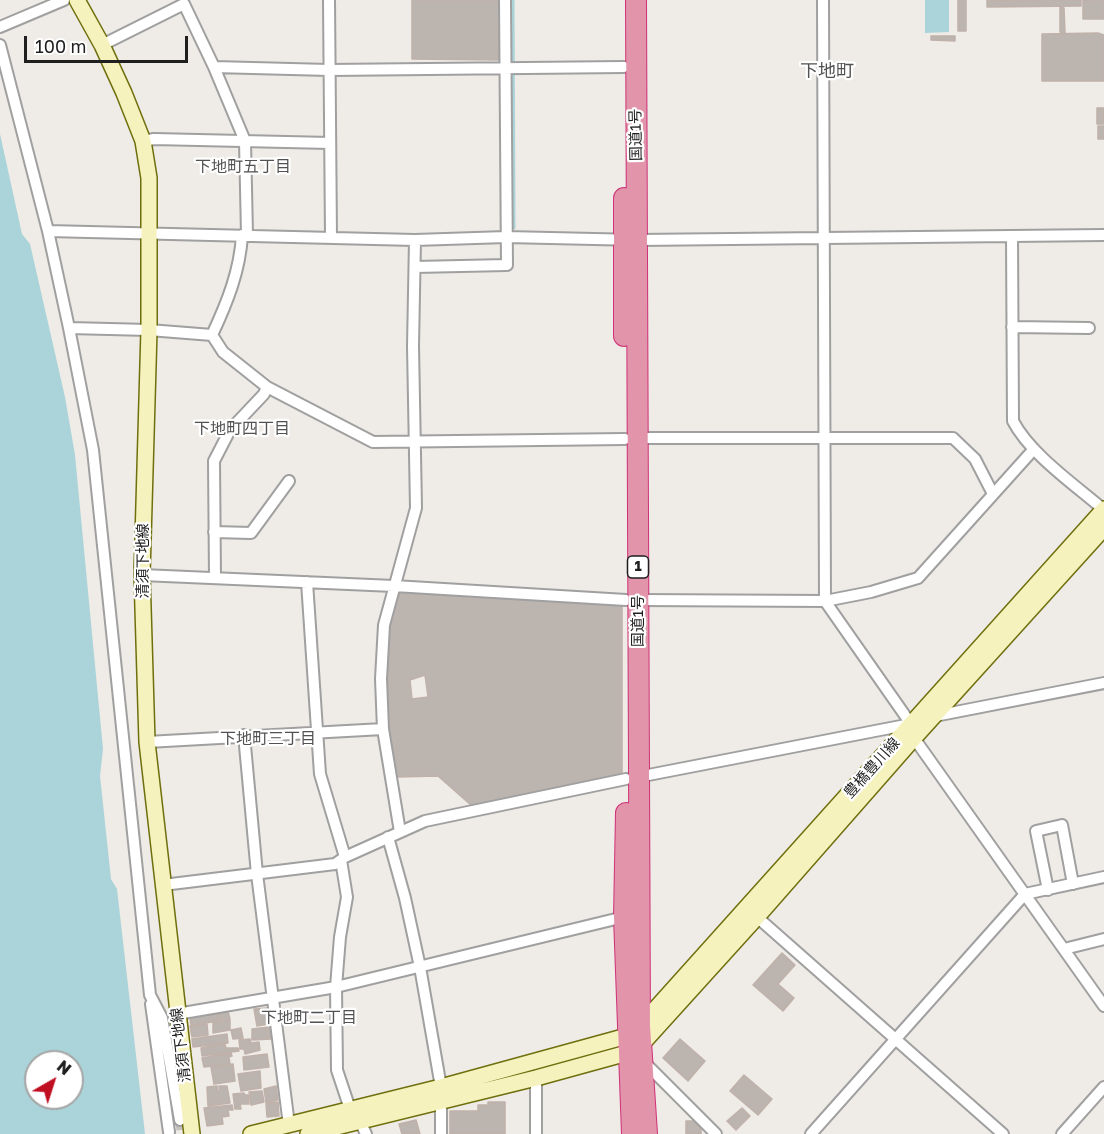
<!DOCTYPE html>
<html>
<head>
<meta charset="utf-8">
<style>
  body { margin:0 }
  #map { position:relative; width:1104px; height:1134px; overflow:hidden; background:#efebe6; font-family:"Golos Text",sans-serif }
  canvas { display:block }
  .north { position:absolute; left:24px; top:1050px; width:60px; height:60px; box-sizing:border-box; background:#fff; border:2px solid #a5a5a5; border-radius:50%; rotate:39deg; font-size:16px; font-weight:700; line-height:24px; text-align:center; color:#1f1f1f }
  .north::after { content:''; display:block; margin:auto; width:21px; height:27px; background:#bf0f21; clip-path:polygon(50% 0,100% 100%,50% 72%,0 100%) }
  .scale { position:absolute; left:24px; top:36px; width:164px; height:27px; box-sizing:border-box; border:3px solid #1f1f1f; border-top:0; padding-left:8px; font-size:18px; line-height:21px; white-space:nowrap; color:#1f1f1f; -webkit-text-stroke:4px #fff; paint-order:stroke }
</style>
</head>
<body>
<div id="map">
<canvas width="1104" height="1134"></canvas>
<div class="north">N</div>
<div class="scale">100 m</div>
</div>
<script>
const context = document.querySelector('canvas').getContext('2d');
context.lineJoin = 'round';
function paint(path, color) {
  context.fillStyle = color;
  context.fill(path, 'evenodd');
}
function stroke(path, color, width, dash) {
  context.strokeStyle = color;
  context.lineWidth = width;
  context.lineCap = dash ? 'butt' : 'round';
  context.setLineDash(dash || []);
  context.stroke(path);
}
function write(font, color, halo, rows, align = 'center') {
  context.font = font + ' "Golos Text","Noto Sans JP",sans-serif';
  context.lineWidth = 4.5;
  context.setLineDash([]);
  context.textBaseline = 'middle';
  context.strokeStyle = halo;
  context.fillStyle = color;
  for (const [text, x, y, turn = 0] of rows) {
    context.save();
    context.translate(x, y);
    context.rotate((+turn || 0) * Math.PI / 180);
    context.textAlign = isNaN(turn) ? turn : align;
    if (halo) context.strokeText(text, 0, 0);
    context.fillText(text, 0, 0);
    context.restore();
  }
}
paint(new Path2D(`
  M 925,0 L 949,0 L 949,32 L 925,33 Z
  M 0,113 L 0,134 L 22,234 L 30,244 L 65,397 L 75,455 L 103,749 L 100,776 L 111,879 L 117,889 L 145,1134 L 0,1134 ZM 36,1062 L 72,1062 L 72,1098 L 36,1098 Z`), '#aad4d9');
stroke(new Path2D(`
  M 513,0 L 514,228`), '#aad4d9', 3);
const building = new Path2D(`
  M 412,0 L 500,0 L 499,60 L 412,59 Z
  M 958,0 L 966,0 L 966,31 L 958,31 Z
  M 987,0 L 1081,0 L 1081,6 L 987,7 Z
  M 1083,0 L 1104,0 L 1104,19 L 1083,19 Z
  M 1060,7 L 1064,8 L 1065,33 L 1060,32 Z
  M 1098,33 L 1104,35 L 1104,81 L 1042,81 L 1042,34 Z
  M 931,36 L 955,36 L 955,41 L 931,40 Z
  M 1097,108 L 1104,108 L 1104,124 L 1097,124 Z
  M 1098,126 L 1104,126 L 1104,139 L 1098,139 Z
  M 398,591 L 622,604 L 622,776 L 472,806 L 438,776 L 396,777 L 387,713 L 389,625 Z
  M 425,675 L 428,697 L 412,699 L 410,680 Z
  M 782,953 L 795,965 L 778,984 L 794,998 L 783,1011 L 753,985 Z
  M 267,1008 L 268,1024 L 257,1026 L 254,1009 Z
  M 228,1011 L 230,1019 L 220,1020 L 218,1012 Z
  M 217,1012 L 219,1021 L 191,1025 L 190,1019 L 193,1017 Z
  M 230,1020 L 230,1030 L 213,1033 L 213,1023 Z
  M 207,1024 L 208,1035 L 192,1037 L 190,1026 Z
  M 270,1027 L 271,1039 L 252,1040 L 252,1029 Z
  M 241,1028 L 243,1038 L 233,1039 L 231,1030 Z
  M 227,1034 L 228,1043 L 193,1047 L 192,1039 Z
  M 250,1039 L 251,1043 L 259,1042 L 260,1050 L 245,1054 L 244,1049 L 240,1049 L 239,1040 Z
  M 680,1039 L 705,1061 L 688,1081 L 663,1058 Z
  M 225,1044 L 226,1048 L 238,1048 L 239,1051 L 202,1056 L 201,1048 Z
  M 231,1053 L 232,1056 L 229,1057 L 230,1064 L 204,1067 L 202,1058 Z
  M 267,1054 L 269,1067 L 244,1070 L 243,1057 Z
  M 233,1064 L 235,1081 L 214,1084 L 211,1067 Z
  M 260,1071 L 261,1088 L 241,1091 L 238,1074 Z
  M 744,1075 L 772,1099 L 758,1115 L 730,1091 Z
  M 217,1086 L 218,1091 L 220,1091 L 219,1086 L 227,1086 L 230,1103 L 208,1106 L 207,1087 Z
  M 276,1086 L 278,1100 L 266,1102 L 264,1089 Z
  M 262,1091 L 264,1102 L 251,1105 L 249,1092 Z
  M 244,1093 L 245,1095 L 248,1095 L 249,1104 L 240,1104 L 241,1109 L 235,1109 L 233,1094 Z
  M 278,1102 L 279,1116 L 267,1117 L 266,1103 Z
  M 488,1102 L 505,1102 L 505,1134 L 450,1134 L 450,1111 L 478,1111 L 478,1105 L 488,1105 Z
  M 232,1105 L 233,1110 L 228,1110 L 229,1116 L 222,1117 L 223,1124 L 207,1126 L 204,1108 Z
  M 742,1108 L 750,1116 L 736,1130 L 727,1121 Z
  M 416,1120 L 420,1134 L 402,1134 L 399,1124 Z
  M 686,1121 L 701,1121 L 701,1134 L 686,1134 Z`);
paint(building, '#bcb4af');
stroke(building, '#c0b1aa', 1.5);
stroke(new Path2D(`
  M 180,1120 L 182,1134`), '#c5c2be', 10, [10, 5]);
const street = new Path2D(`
  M 329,0 L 331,237
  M 823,0 L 825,601 L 871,592 L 918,578 L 1034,449
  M 0,27 L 64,0
  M 0,45 L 48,231 L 69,328 L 93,450 L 150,995 L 162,1018 L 180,1120
  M 102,45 L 184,4 L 214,67 L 245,141 L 247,235
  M 214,67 L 329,70 L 624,67
  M 143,141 L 154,139 L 330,143
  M 48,231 L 415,240 L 506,237 L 638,240 L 1104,235
  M 1012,236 L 1013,421 C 1030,454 1075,485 1104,510
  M 415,267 L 507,265 L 505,0
  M 1012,327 L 1089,328
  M 69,328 L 149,330 L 212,335 L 223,352 L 267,387 L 373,442 L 625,439
  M 212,335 C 227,303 240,271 242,235
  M 638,438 L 953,438 L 975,459 L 993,494
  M 214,532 L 251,533 L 289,481
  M 142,575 L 394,586 L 626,600
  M 215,578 L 214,461 L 230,430 L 264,394 L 267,387
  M 307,582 L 320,774 L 345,857
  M 638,600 L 825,601 L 911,724 L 638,777
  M 935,716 L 1104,683
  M 244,735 L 257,874 L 289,1125
  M 914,738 L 1104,1006
  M 147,742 L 383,729
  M 400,832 L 383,729 L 381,679 L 384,625 L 416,508 L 413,346 L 415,240
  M 388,837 L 405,898 L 420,967 L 441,1087 L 441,1134
  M 341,860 L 347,897 L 340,937 L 336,987 L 337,1070 L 350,1109
  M 163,885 L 335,864 L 345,857 L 425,821 L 626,779
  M 1048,890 L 1036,831 L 1062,825 L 1073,884
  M 757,917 L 1003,1134
  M 1064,949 L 1104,939
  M 151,1004 L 169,1132
  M 177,1014 L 336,987 L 624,917
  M 643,1061 L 716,1134
  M 536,1078 L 536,1134
  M 360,1121 L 366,1134
  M 811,1134 L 1025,894 L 1104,877
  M 1062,1134 L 1104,1087`);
const secondary = new Path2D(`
  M 77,0 L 102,45 L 124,93 L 143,141 L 149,178 L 149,330 L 142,574 L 147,742 L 192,1134
  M 251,1134 L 441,1087 L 627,1036 L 640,1026 L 1104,509
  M 308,1134 L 536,1078 L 627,1053 L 642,1044 L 757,917 L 914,738 L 1104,528`);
const highway = new Path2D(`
  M 636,0 L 640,1026 L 647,1134
  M 624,198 L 624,336
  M 626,813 L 624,917 L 632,1134`);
stroke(street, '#a0a0a0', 14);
stroke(secondary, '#6f6f0d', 18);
stroke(highway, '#ce3278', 22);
stroke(street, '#fff', 10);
stroke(secondary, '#f5f2be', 15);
stroke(highway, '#e194aa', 20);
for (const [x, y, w] of [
  [638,567,21]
]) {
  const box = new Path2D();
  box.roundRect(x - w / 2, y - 11, w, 22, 4.5);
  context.fillStyle = '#fff';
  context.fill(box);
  stroke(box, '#1f1f1f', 1.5);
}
write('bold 14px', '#1f1f1f', null, [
  ["1",638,567]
]);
write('15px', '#1f1f1f', '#fff', [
  ["国道1号",636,135,-91],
  ["清須下地線",143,561,-90],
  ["国道1号",638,621,-90],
  ["豊橋豊川線",872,768,-48],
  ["清須下地線",181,1045,-97]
]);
write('16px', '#525252', '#fff', [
  ["下地町五丁目",243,167],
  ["下地町四丁目",242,429],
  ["下地町三丁目",268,739],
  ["下地町二丁目",309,1018]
]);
write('18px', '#525252', '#fff', [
  ["下地町",827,71]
]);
</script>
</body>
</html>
